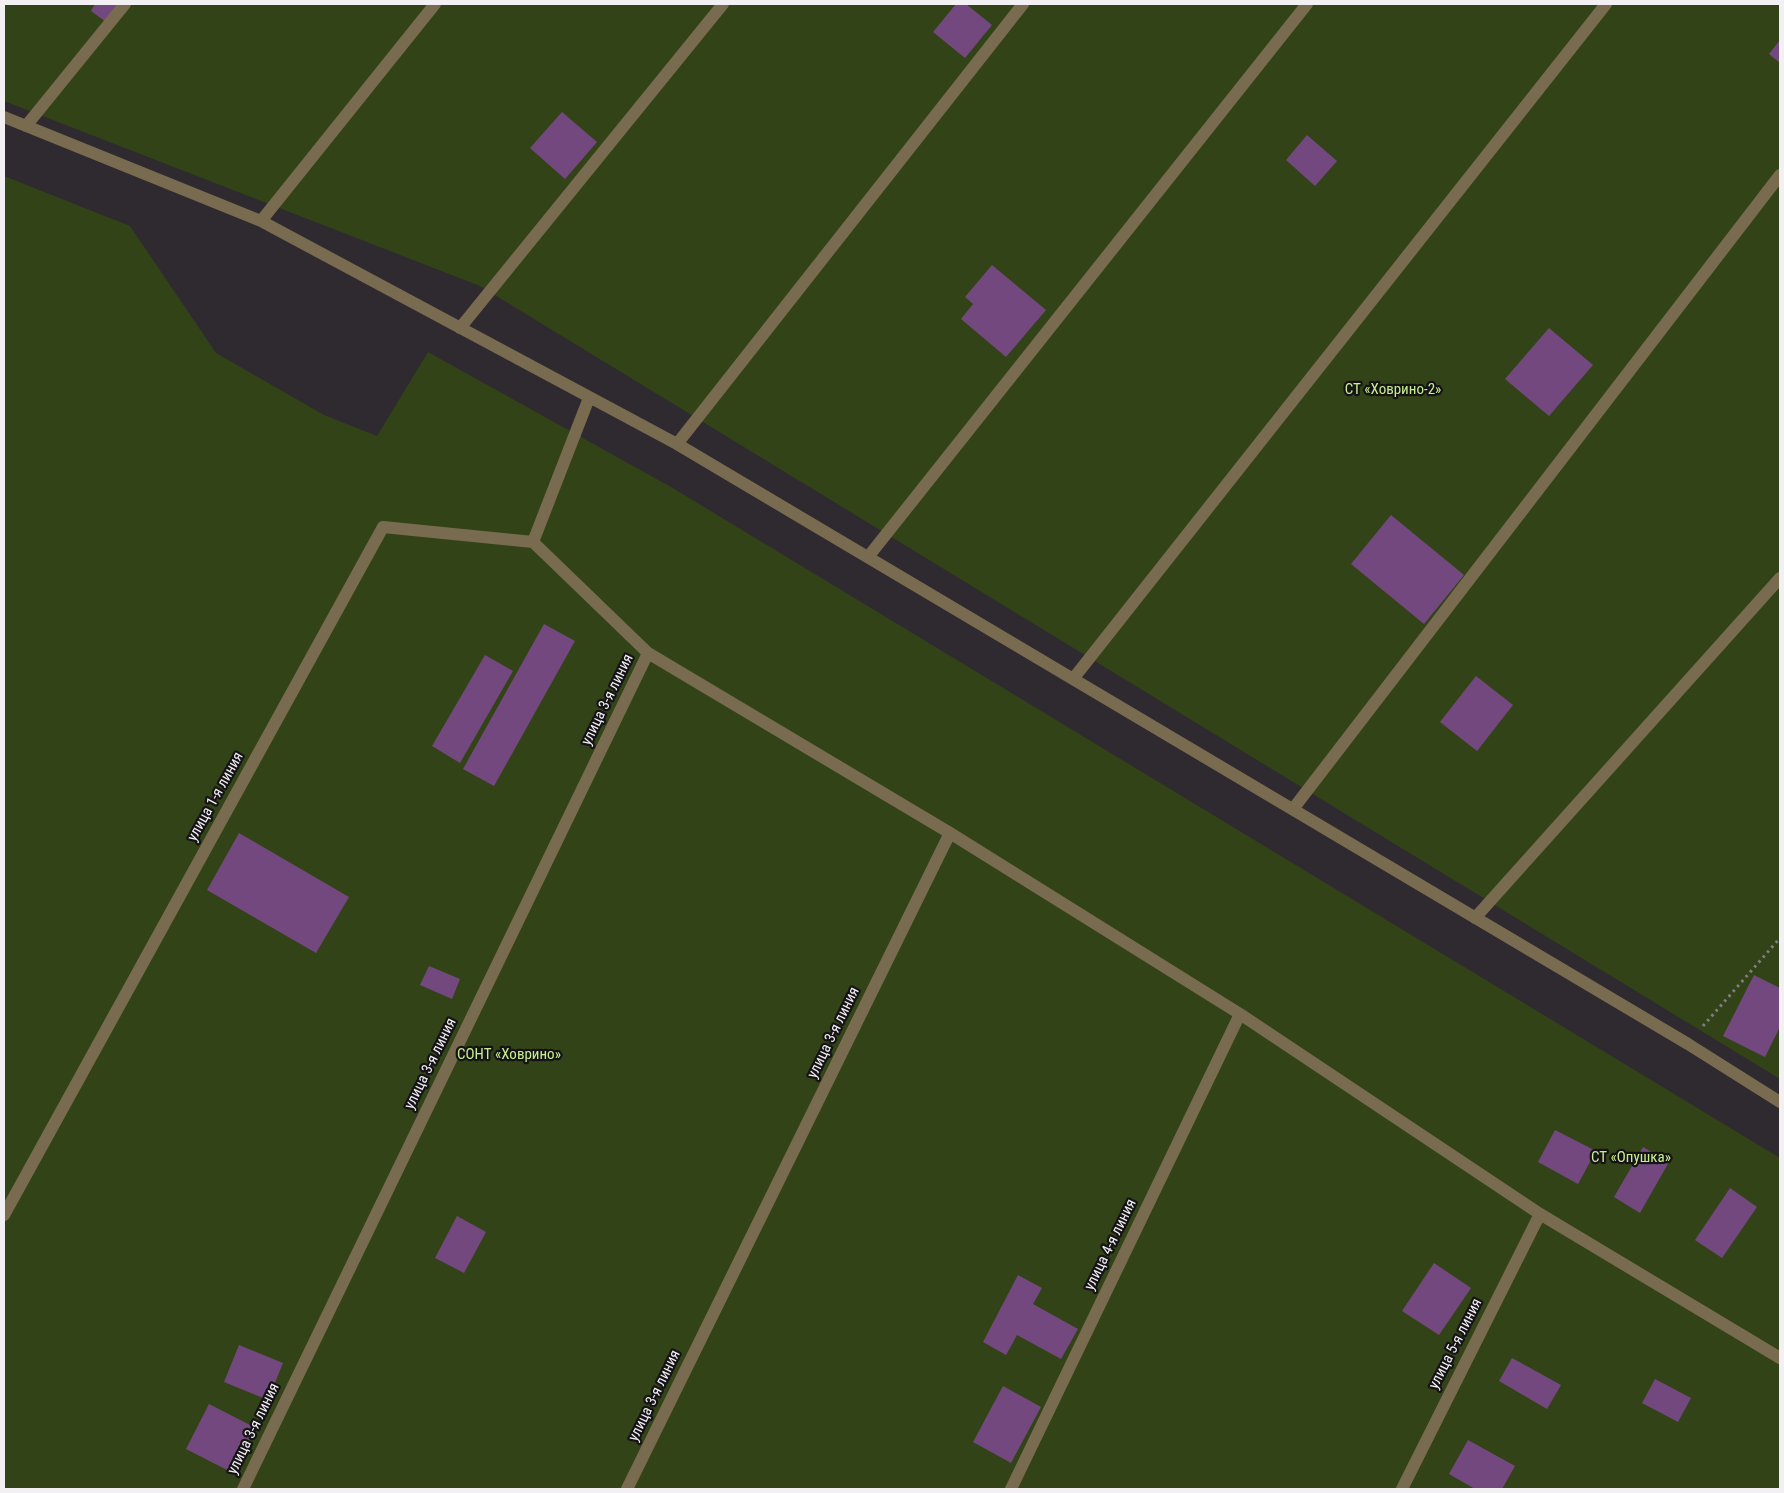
<!DOCTYPE html>
<html>
<head>
<meta charset="utf-8">
<style>
  body { margin:0 }
  #map { position:relative; width:1784px; height:1493px; overflow:hidden; background:#2e2a2f; font-family:"Roboto Condensed",sans-serif }
  canvas { display:block }
  .frame { position:absolute; inset:0; border:5px solid #f3f0f3; pointer-events:none }
</style>
</head>
<body>
<div id="map">
<canvas width="1784" height="1493"></canvas>
<div class="frame"></div>
</div>
<script>
const context = document.querySelector('canvas').getContext('2d');
context.lineJoin = 'round';
function paint(path, color) {
  context.fillStyle = color;
  context.fill(path, 'evenodd');
}
function stroke(path, color, width, dash) {
  context.strokeStyle = color;
  context.lineWidth = width;
  context.lineCap = dash ? 'butt' : 'round';
  context.setLineDash(dash || []);
  context.stroke(path);
}
function write(font, color, halo, rows, align = 'center') {
  context.font = font + ' "Roboto Condensed",sans-serif';
  context.lineWidth = 4.5;
  context.setLineDash([]);
  context.textBaseline = 'middle';
  context.strokeStyle = halo;
  context.fillStyle = color;
  for (const [text, x, y, turn = 0] of rows) {
    context.save();
    context.translate(x, y);
    context.rotate((+turn || 0) * Math.PI / 180);
    context.textAlign = isNaN(turn) ? turn : align;
    if (halo) context.strokeText(text, 0, 0);
    context.fillText(text, 0, 0);
    context.restore();
  }
}
paint(new Path2D(`
  M 4,4 L 1780,4 L 1780,1079 L 480,286 L 4,101 Z
  M 4,176 L 130,226 L 216,353 L 324,415 L 377,436 L 428,352 L 671,487 L 1780,1158 L 1780,1489 L 4,1489 Z`), '#334318');
paint(new Path2D(`
  M 95,4 L 119,4 L 106,22 L 91,11 Z
  M 956,4 L 966,4 L 992,25 L 965,58 L 933,32 Z
  M 1780,40 L 1780,63 L 1769,54 Z
  M 562,112 L 597,142 L 565,179 L 530,148 Z
  M 1307,135 L 1337,161 L 1315,186 L 1286,160 Z
  M 992,265 L 1046,310 L 1006,357 L 961,319 L 973,304 L 965,297 Z
  M 1549,328 L 1593,365 L 1549,416 L 1505,379 Z
  M 1391,515 L 1464,575 L 1424,624 L 1351,564 Z
  M 544,624 L 575,641 L 494,786 L 463,769 Z
  M 485,655 L 513,671 L 460,763 L 432,746 Z
  M 1476,676 L 1513,705 L 1477,751 L 1440,722 Z
  M 239,833 L 349,897 L 316,953 L 207,890 Z
  M 429,966 L 460,979 L 452,999 L 420,985 Z
  M 1754,975 L 1780,988 L 1780,1027 L 1765,1057 L 1723,1036 Z
  M 1555,1130 L 1596,1151 L 1578,1184 L 1538,1162 Z
  M 1643,1147 L 1669,1162 L 1640,1213 L 1614,1197 Z
  M 1730,1188 L 1757,1207 L 1722,1258 L 1695,1240 Z
  M 457,1216 L 486,1232 L 464,1273 L 435,1258 Z
  M 1434,1263 L 1471,1288 L 1439,1335 L 1402,1311 Z
  M 1018,1275 L 1042,1288 L 1033,1304 L 1078,1329 L 1061,1359 L 1017,1335 L 1006,1355 L 983,1342 Z
  M 239,1345 L 283,1363 L 268,1400 L 224,1382 Z
  M 1512,1358 L 1561,1385 L 1547,1409 L 1499,1381 Z
  M 1655,1379 L 1691,1398 L 1678,1422 L 1642,1403 Z
  M 1003,1386 L 1041,1407 L 1011,1463 L 973,1442 Z
  M 209,1404 L 256,1428 L 233,1473 L 186,1449 Z
  M 1468,1440 L 1515,1466 L 1502,1489 L 1475,1489 L 1449,1474 Z`), '#73487f');
stroke(new Path2D(`
  M 1703,1026 L 1780,938`), '#817e82', 3, [2.5, 4]);
stroke(new Path2D(`
  M 4,117 L 261,221 L 677,444 L 1688,1044 L 1780,1102
  M 26,126 L 125,4
  M 261,221 L 435,4
  M 460,328 L 723,4
  M 677,444 L 1023,4
  M 533,542 L 648,653 L 950,833 L 1240,1014 L 1540,1214 L 1780,1358
  M 533,542 L 589,398
  M 868,557 L 1307,4
  M 1073,679 L 1606,4
  M 1293,809 L 1780,175
  M 1475,918 L 1780,578
  M 4,1215 L 383,527 L 533,542
  M 243,1489 L 648,653
  M 627,1489 L 950,833
  M 1011,1489 L 1240,1014
  M 1402,1489 L 1540,1214`), '#796b4f', 12);
write('15px', '#c8ef8f', '#151316', [
  ["СТ «Ховрино-2»",1393,390],
  ["СОНТ «Ховрино»",509,1055],
  ["СТ «Опушка»",1631,1158]
]);
write('15px', '#f3f0f3', '#151316', [
  ["улица 3-я линия",608,700,-64],
  ["улица 1-я линия",216,797,-61],
  ["улица 3-я линия",834,1033,-64],
  ["улица 3-я линия",431,1064,-64],
  ["улица 4-я линия",1111,1245,-64],
  ["улица 5-я линия",1456,1344,-63],
  ["улица 3-я линия",655,1396,-64],
  ["улица 3-я линия",254,1429,-64]
]);
</script>
</body>
</html>
